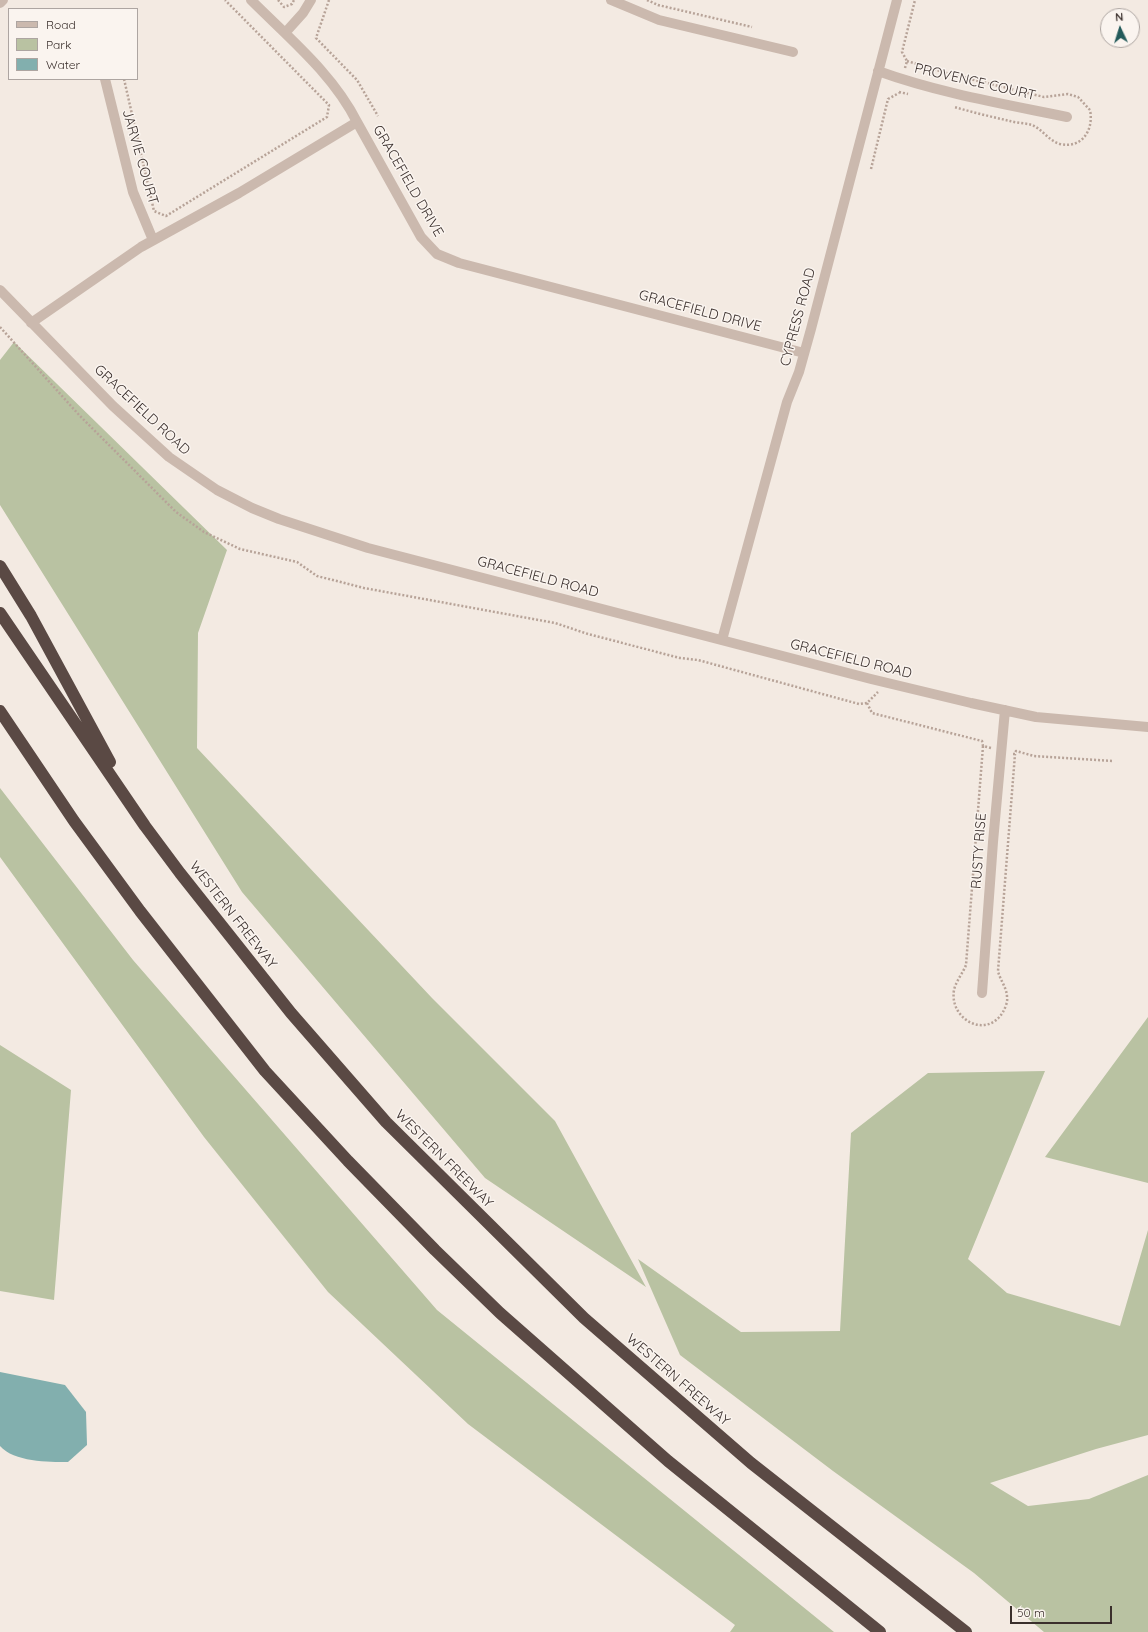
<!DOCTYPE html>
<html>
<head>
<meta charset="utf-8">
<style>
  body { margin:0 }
  #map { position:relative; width:1148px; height:1632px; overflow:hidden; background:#f3eae2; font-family:Quicksand,sans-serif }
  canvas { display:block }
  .legend { position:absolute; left:8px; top:8px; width:130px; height:72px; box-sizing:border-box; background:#faf4ef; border:1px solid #ada5a1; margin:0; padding:5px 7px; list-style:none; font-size:12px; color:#3a2f2c }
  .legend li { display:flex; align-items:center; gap:8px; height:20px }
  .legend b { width:20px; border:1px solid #ada5a1 }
  .north { position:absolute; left:1100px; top:8px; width:40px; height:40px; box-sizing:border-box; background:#faf4ef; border:1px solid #ada5a1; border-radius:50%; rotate:356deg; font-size:11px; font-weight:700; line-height:16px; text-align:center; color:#3a2f2c }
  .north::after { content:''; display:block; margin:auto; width:14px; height:18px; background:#235a5a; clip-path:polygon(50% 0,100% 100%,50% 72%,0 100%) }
  .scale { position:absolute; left:1010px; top:1606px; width:102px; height:18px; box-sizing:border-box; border:2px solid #3a2f2c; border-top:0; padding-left:5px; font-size:12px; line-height:14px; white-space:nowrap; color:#3a2f2c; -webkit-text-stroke:3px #faf4ef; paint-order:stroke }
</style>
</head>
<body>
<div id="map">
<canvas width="1148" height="1632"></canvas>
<ul class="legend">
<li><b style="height:5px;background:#cbb9ae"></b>Road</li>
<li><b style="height:11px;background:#b9c2a2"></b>Park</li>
<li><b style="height:11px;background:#82afae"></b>Water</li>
</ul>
<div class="north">N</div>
<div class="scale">50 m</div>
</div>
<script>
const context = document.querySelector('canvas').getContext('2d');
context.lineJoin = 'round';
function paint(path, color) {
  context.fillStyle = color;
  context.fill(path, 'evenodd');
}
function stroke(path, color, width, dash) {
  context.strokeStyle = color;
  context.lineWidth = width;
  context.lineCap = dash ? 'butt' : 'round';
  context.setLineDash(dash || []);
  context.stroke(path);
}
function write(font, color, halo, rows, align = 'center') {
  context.font = font + ' Quicksand,sans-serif';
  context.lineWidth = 3;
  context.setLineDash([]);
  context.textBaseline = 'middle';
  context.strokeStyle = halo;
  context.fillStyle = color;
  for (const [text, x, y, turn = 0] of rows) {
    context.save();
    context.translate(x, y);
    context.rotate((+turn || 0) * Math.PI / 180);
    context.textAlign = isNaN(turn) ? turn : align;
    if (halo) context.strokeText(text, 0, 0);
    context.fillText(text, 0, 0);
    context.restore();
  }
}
paint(new Path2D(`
  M 14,342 L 227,550 L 198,633 L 197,748 L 432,998 L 555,1121 L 646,1287 L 485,1178 L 242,892 L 0,505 L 0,360 Z
  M 0,788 L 133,960 L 437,1310 L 834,1632 L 730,1632 L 735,1625 L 468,1424 L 328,1292 L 204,1137 L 0,857 Z
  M 1148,1017 L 1148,1183 L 1045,1157 Z
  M 0,1045 L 71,1090 L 54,1300 L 0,1291 Z
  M 1045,1071 L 968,1259 L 1007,1293 L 1120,1326 L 1148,1230 L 1148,1435 L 1096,1449 L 990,1483 L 1028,1506 L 1089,1499 L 1148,1475 L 1148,1632 L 1044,1632 L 974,1573 L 833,1471 L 680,1355 L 638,1259 L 741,1332 L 840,1331 L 851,1133 L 928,1073 Z`), '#b9c2a2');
paint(new Path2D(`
  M 0,1372 L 65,1385 L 86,1412 L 87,1445 L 68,1462 C 48,1462 14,1462 0,1446 Z`), '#82afae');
stroke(new Path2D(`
  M 278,0 L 284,7 L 292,4 L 294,0
  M 329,0 L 316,38 L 357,80 L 378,116
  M 647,0 L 658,5 L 752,27
  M 907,61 L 950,74 L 1044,97 L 1068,94 L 1078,97 L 1090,110 C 1094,130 1082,149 1060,144 C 1049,141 1042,129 1032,125 C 1025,123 1017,123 1010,121 C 992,117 972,112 954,107
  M 905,68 L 907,61 L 902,52 L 915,0
  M 124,79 L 154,211 L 166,216 L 327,117 L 329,105 L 327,103 L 225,0
  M 899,92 L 908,94
  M 871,169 L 888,99 L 899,93
  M 0,327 L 80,416 L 176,512 L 204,532 L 240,549 L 297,562 L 317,576 L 364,588 L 555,623 L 588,634 L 680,658 L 698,660 L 859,704 L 867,703 L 878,692
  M 867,703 L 872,713 L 982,741 L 983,746 L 991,748
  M 983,746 L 966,965 C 963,973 956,981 954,990 C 949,1019 986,1040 1003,1012 C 1005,1008 1008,1002 1007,997 C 1007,988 1000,980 998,971 L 1015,754
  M 1013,754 L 1015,754 L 1016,751 L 1034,756 L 1113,761`), '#b7a398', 2.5, [2, 2]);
stroke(new Path2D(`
  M 251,0 C 289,38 333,74 357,122
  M 611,0 L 659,20 L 793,52
  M 0,3 L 3,0
  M 285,33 L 303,13 L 311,0
  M 878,71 C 939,93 1004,104 1067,117
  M 105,79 L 133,192 L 153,240
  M 0,290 L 113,406 L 169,457 L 217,490 L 252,508 L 279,519 L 368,548 L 871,679 L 971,703 L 1036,717 L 1148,727
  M 31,323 L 141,247 L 239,193 L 357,122 L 421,237 L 437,254 L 459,263 L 804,353
  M 722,640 L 787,402 L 799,372 L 811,329 L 897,0
  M 982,993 L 993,842 L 1005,710`), '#cbb9ae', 10);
stroke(new Path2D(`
  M 0,566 L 31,616 L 110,762
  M 0,613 L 145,826 L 180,873 L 291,1013 L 386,1122 L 584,1318 L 751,1463 L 966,1632
  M 0,711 L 74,821 L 140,911 L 265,1071 L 348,1161 L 435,1250 L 500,1313 L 668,1461 L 880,1632`), '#5a4944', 12);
write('14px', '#3a2f2c', '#faf4ef', [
  ["PROVENCE COURT",975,82,13],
  ["JARVIE COURT",140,157,74],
  ["GRACEFIELD DRIVE",408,181,60],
  ["GRACEFIELD DRIVE",700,311,15],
  ["CYPRESS ROAD",798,317,-75],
  ["GRACEFIELD ROAD",142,410,43],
  ["GRACEFIELD ROAD",538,577,15],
  ["GRACEFIELD ROAD",851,659,14],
  ["RUSTY RISE",979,851,-86],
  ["WESTERN FREEWAY",233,915,52],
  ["WESTERN FREEWAY",444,1159,45],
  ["WESTERN FREEWAY",678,1380,41]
]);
</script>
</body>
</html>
